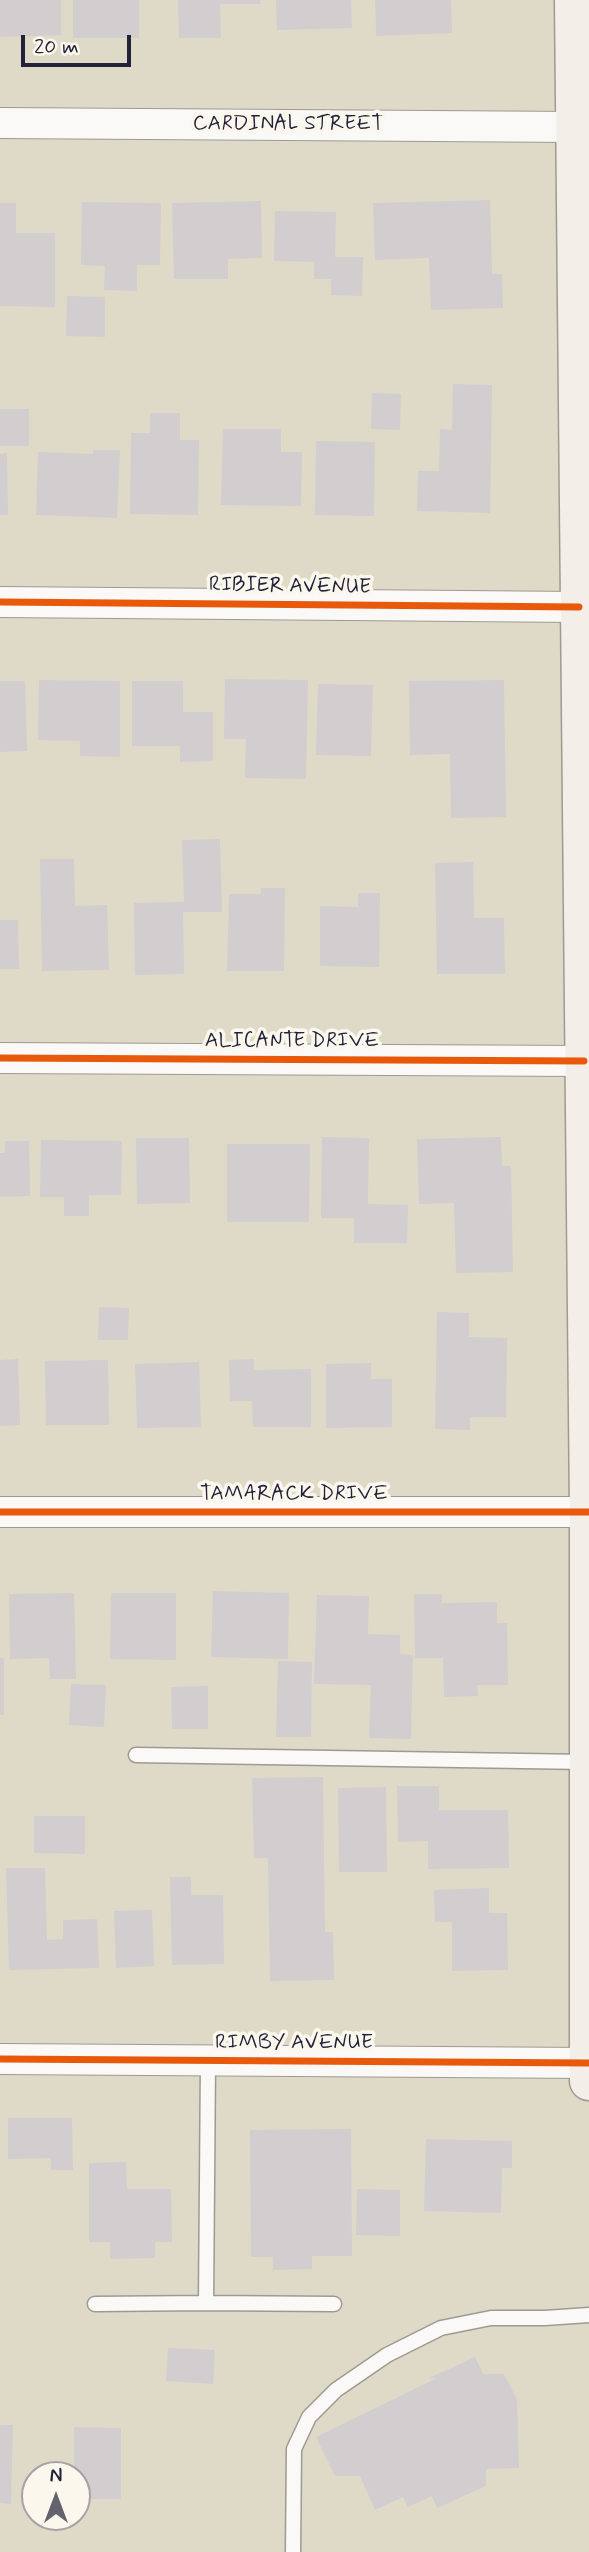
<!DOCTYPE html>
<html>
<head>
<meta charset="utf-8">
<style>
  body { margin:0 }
  #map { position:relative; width:589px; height:2552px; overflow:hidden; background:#dfdac7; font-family:Mynerve,sans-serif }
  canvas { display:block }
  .north { position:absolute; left:21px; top:2461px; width:70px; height:70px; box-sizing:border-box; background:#fbf7ec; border:2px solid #a4a2a5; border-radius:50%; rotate:0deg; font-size:19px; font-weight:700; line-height:28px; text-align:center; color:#22223b }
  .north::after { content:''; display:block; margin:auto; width:24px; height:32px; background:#64626c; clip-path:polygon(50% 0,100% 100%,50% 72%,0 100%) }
  .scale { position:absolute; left:21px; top:35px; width:110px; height:32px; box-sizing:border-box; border:4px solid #22223b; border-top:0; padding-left:9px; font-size:21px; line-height:24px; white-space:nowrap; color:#22223b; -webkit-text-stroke:5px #fbf7ec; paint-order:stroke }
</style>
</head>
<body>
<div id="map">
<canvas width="589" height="2552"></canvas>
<div class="north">N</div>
<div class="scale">20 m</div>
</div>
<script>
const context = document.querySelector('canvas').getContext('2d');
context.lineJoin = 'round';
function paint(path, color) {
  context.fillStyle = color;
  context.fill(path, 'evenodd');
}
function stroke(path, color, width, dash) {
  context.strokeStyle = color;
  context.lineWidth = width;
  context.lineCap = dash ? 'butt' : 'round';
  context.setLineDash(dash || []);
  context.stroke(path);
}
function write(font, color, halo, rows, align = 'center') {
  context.font = font + ' Mynerve,sans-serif';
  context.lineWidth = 7;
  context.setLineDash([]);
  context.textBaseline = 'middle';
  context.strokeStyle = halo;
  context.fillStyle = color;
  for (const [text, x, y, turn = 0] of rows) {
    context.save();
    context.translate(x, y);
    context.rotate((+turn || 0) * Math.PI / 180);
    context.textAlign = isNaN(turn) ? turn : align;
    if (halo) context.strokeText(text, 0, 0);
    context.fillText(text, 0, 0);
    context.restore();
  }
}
paint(new Path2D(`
  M 0,0 L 61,0 L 61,35 L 0,37 Z
  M 73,0 L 139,0 L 139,38 L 73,38 Z
  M 178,0 L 260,0 L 261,4 L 220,4 L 221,38 L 179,38 Z
  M 276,0 L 351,0 L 352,28 L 277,30 Z
  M 375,0 L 451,0 L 452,33 L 376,36 Z
  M 490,200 L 492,274 L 502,274 L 503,308 L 431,310 L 429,258 L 375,260 L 373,203 Z
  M 261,201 L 262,258 L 228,259 L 228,279 L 174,279 L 172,203 Z
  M 82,202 L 161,203 L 160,265 L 137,265 L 137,291 L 104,290 L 105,266 L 81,265 Z
  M 0,203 L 16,203 L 16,233 L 55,233 L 55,307 L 0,306 Z
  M 275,211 L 336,212 L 335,257 L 363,257 L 362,296 L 331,295 L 331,279 L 314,279 L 314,262 L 274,261 Z
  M 67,296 L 105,297 L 105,337 L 66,336 Z
  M 453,384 L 492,385 L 490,513 L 417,511 L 418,471 L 439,471 L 440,429 L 452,430 Z
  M 372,393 L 401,394 L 400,430 L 371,429 Z
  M 0,409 L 29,409 L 29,446 L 0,446 Z
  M 150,413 L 180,413 L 180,440 L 199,440 L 198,515 L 130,514 L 131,433 L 150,433 Z
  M 223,429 L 281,429 L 281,452 L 302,452 L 301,506 L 221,505 Z
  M 316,441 L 375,442 L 374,516 L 315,515 Z
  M 93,450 L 120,450 L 117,518 L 36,515 L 38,452 L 93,454 Z
  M 7,453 L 8,515 L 0,515 L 0,454 Z
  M 225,679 L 308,680 L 306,779 L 245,778 L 246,739 L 224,739 Z
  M 39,680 L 120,681 L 120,757 L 80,756 L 80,741 L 38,740 Z
  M 504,680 L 506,817 L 451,818 L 450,754 L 410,755 L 409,681 Z
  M 0,681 L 25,681 L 27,751 L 0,752 Z
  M 132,681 L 183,681 L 183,712 L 213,712 L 213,761 L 180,762 L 180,746 L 132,746 Z
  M 318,684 L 373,685 L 371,756 L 316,755 Z
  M 220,839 L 222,912 L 183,912 L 184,974 L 135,975 L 134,903 L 184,902 L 182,840 Z
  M 40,859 L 74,859 L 75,906 L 107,905 L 109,970 L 42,971 Z
  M 473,862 L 474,918 L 504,918 L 505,974 L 437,974 L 435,863 Z
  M 261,888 L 285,888 L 284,971 L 227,971 L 229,894 L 261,894 Z
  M 358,893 L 380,893 L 379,967 L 320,966 L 320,906 L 358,907 Z
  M 0,920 L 18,920 L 19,969 L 0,969 Z
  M 322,1137 L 369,1138 L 368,1204 L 408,1205 L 407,1243 L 354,1243 L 354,1218 L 321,1218 Z
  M 501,1137 L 502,1166 L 511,1166 L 513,1272 L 456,1273 L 454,1203 L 419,1204 L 417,1139 Z
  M 136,1138 L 189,1138 L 190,1203 L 137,1204 Z
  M 41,1140 L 122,1141 L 121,1195 L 89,1195 L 89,1216 L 64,1216 L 64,1197 L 40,1197 Z
  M 5,1141 L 29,1141 L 30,1196 L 0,1197 L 0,1153 L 5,1153 Z
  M 227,1144 L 310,1144 L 309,1222 L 227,1222 Z
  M 99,1307 L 129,1308 L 128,1340 L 98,1340 Z
  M 437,1312 L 469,1313 L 469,1337 L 507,1338 L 506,1417 L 470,1417 L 470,1430 L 435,1429 Z
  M 18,1359 L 20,1425 L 0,1426 L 0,1360 Z
  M 254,1359 L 254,1370 L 311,1369 L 311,1427 L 253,1427 L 252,1401 L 230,1401 L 229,1360 Z
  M 108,1360 L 109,1425 L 46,1425 L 45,1361 Z
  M 199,1362 L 201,1427 L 137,1428 L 135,1364 Z
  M 371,1363 L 371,1379 L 392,1379 L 392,1427 L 326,1428 L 326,1364 Z
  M 213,1591 L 289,1593 L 288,1659 L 211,1657 Z
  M 74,1593 L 76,1679 L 50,1679 L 49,1658 L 10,1659 L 9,1594 Z
  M 111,1593 L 176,1593 L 176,1660 L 110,1659 Z
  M 414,1594 L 442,1594 L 442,1603 L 497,1602 L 497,1623 L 507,1623 L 508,1685 L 477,1685 L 478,1696 L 444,1697 L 443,1658 L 415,1658 Z
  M 317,1595 L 369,1596 L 368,1634 L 400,1635 L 400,1654 L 413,1655 L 411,1739 L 369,1738 L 371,1685 L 314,1684 Z
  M 0,1658 L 4,1658 L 4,1715 L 0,1715 Z
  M 278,1661 L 312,1662 L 311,1737 L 276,1737 Z
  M 71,1684 L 106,1685 L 104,1727 L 69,1725 Z
  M 208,1686 L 208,1729 L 172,1729 L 171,1687 Z
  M 323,1777 L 325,1932 L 333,1932 L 334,1980 L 270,1981 L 268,1858 L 254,1858 L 252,1778 Z
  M 397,1786 L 439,1786 L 439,1810 L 508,1810 L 509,1868 L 428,1869 L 428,1841 L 398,1842 Z
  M 386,1787 L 387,1872 L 339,1872 L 338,1788 Z
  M 34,1816 L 85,1816 L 85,1854 L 34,1853 Z
  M 6,1868 L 45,1868 L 47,1940 L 63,1939 L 63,1920 L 97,1919 L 99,1968 L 9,1970 Z
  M 170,1877 L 191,1877 L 191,1895 L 223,1895 L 224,1964 L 172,1965 Z
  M 489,1888 L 489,1913 L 507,1913 L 508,1970 L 452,1971 L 452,1922 L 435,1922 L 434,1890 Z
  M 152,1910 L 154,1966 L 116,1968 L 114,1911 Z
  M 8,2118 L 72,2118 L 73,2170 L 51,2170 L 51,2158 L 8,2159 Z
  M 351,2129 L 352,2256 L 312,2256 L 312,2269 L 273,2270 L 273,2257 L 251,2257 L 250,2130 Z
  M 426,2139 L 512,2141 L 512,2168 L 502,2168 L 501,2213 L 424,2211 Z
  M 126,2162 L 127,2189 L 171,2189 L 172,2242 L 155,2242 L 155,2258 L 110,2259 L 110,2242 L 89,2242 L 89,2163 Z
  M 357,2189 L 400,2190 L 400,2236 L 356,2235 Z
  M 168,2348 L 215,2350 L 213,2384 L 166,2381 Z
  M 475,2357 L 483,2374 L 504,2374 L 517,2399 L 519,2468 L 486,2469 L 486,2486 L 437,2508 L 432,2496 L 408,2507 L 403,2497 L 375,2510 L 360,2476 L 335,2476 L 316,2437 L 437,2378 L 429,2378 Z
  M 0,2425 L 13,2425 L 11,2504 L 0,2503 Z
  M 74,2427 L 121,2428 L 121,2499 L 77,2499 L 77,2475 L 74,2475 Z`), '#d2cdcf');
const lane = new Path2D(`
  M 136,1755 L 587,1762
  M 208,2061 L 206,2303 L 334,2304
  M 95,2304 L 206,2303
  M 293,2552 L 294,2449 L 309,2417 L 336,2390 L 387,2355 L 441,2328 L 491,2318 L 545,2318 L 589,2315`);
const street = new Path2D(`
  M 0,123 L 576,127
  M 0,602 L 579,607
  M 0,1058 L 584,1061
  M 0,1512 L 589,1512
  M 0,2059 L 589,2063`);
const secondary = new Path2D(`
  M 574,0 L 589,1512 L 589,2081`);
stroke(lane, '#9d9a92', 17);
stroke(street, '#9d9a92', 32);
stroke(secondary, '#9d9a92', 41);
stroke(lane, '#faf9f7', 14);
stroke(street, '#faf9f7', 30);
stroke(secondary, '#f3efe8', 38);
stroke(new Path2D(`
  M 0,602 L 579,607
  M 0,1058 L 584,1061
  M 0,1512 L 589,1512
  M 0,2059 L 589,2063`), '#e8590c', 7);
write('21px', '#22223b', '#fbf7ec', [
  ["CARDINAL STREET",288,125],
  ["RIBIER AVENUE",290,587,1],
  ["ALICANTE DRIVE",292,1042],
  ["TAMARACK DRIVE",294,1495],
  ["RIMBY AVENUE",294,2044]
]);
</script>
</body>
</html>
